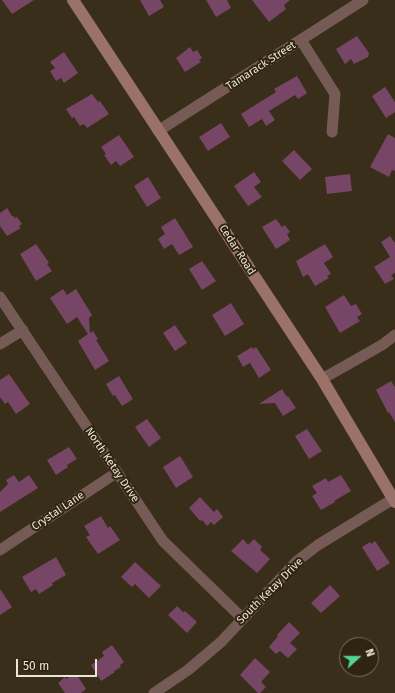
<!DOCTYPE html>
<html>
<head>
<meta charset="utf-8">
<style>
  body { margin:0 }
  #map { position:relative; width:395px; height:693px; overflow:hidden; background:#392e1a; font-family:"Fira Sans",sans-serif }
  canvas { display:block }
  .north { position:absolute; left:339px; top:637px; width:40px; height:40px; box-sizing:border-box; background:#2f2410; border:1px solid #7a7160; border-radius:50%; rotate:69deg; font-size:11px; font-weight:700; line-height:16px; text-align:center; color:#ebe4d8 }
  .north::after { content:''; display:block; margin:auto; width:14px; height:18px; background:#53d396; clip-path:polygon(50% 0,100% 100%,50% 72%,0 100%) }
  .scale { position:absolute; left:16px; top:659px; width:81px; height:18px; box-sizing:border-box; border:2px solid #ebe4d8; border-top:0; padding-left:5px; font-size:12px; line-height:14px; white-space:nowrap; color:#ebe4d8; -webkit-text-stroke:3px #2f2410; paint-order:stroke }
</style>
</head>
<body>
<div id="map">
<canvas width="395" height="693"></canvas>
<div class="north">N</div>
<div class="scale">50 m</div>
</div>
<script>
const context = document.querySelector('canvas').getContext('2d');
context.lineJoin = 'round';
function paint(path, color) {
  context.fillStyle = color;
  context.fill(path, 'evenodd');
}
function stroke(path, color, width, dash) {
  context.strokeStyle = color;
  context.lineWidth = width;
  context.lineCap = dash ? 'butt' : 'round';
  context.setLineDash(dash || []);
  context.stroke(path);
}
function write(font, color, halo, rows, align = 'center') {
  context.font = font + ' "Fira Sans",sans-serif';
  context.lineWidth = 4;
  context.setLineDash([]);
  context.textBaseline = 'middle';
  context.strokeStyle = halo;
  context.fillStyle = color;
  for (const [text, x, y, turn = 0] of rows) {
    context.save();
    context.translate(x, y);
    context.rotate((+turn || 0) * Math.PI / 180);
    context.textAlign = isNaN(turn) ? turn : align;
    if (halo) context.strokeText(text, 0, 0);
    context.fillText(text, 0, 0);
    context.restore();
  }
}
paint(new Path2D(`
  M 2,0 L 34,0 L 12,14 Z
  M 140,0 L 160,0 L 164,7 L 149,16 Z
  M 206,0 L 227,0 L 231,8 L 216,17 Z
  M 252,0 L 290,0 L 284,5 L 286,9 L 269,22 Z
  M 357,36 L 369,53 L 368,57 L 354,64 L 351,59 L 345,64 L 336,49 Z
  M 190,47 L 193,52 L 197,50 L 202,58 L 199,60 L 201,62 L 185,72 L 176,58 Z
  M 64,52 L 78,73 L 64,83 L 61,78 L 56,81 L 50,71 L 55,68 L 50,62 Z
  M 297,76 L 307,93 L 298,99 L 295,95 L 269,111 L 275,120 L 266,126 L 262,119 L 249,127 L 241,114 L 276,92 L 274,89 Z
  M 385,87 L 395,102 L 395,112 L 386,118 L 372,96 Z
  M 92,94 L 98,102 L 100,101 L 109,114 L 87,128 L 84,124 L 80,126 L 74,117 L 72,118 L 66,109 Z
  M 221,123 L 230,137 L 208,151 L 199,137 Z
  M 388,134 L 395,138 L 395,171 L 392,170 L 389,177 L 370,167 Z
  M 119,135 L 134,157 L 120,166 L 116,161 L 111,165 L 104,155 L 106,154 L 101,147 Z
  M 294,150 L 312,169 L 300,180 L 282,161 Z
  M 254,172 L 261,182 L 254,187 L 262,197 L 248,206 L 234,186 Z
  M 350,174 L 352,191 L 327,194 L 325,177 Z
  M 148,177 L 161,198 L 147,207 L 134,186 Z
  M 7,208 L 12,216 L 13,216 L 15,218 L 17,217 L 22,224 L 19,226 L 21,228 L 7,236 L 0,226 L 0,213 Z
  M 175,218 L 193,247 L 179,255 L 172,244 L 164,249 L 158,239 L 165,234 L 161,227 Z
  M 276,219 L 282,227 L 285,225 L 290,232 L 287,234 L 290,240 L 276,249 L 262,227 Z
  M 390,236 L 395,243 L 395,273 L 391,275 L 394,279 L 385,284 L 374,267 L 390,257 L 381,242 Z
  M 36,244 L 49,263 L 47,264 L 52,271 L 36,281 L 20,254 Z
  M 325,244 L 333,257 L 324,263 L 331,274 L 327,276 L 329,278 L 315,286 L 308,274 L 303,277 L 296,261 Z
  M 202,261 L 216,281 L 202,290 L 189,269 Z
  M 63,289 L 67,295 L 76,289 L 92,315 L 89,318 L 90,333 L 93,331 L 98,339 L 96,340 L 109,361 L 95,370 L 78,341 L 88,334 L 77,317 L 67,324 L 50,298 Z
  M 344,295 L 351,306 L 356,304 L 362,314 L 357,317 L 360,321 L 340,333 L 325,307 Z
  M 231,303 L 244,324 L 225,336 L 212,315 Z
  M 175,325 L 187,343 L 175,351 L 163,333 Z
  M 252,347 L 253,349 L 256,347 L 271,370 L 259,378 L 250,363 L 243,367 L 237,356 Z
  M 9,374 L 30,404 L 16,414 L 8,402 L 5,404 L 0,397 L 0,380 Z
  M 119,376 L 133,399 L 122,406 L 115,395 L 113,396 L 106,384 Z
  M 391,381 L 395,387 L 395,422 L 389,412 L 388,413 L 376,390 Z
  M 282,389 L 287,397 L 288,396 L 296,408 L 283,416 L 275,403 L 259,404 Z
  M 147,419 L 161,438 L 149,447 L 135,427 Z
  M 307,429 L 322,451 L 309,459 L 295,436 Z
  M 69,447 L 77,459 L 67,465 L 68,467 L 56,475 L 47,460 Z
  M 180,456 L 193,477 L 176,488 L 163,467 Z
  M 14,475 L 19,482 L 29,475 L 38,488 L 0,512 L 0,492 L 8,484 L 6,480 Z
  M 341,475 L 351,491 L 334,501 L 335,502 L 321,510 L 312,496 L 317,493 L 312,486 L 326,478 L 328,482 Z
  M 200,497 L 214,512 L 217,509 L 223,517 L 214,525 L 211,522 L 207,526 L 202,520 L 200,521 L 189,508 Z
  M 101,516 L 108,528 L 110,526 L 120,540 L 98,554 L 86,537 L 90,535 L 84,526 Z
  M 243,539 L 248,545 L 254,539 L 262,547 L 260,550 L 270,559 L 257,573 L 231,551 Z
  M 375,541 L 390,563 L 377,571 L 362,547 L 370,542 L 371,544 Z
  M 56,557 L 66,575 L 52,583 L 53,585 L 39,594 L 36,589 L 31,592 L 22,577 Z
  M 135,562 L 161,586 L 149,598 L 135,584 L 132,587 L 121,577 Z
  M 330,585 L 340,596 L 321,613 L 311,603 Z
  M 0,589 L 12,607 L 0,615 Z
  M 177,606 L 183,612 L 185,611 L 197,622 L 187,633 L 168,615 Z
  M 289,622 L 300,633 L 290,643 L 297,649 L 288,658 L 280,651 L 276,654 L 269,647 L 278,636 L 277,635 Z
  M 112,645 L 124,662 L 120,665 L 121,667 L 114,671 L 115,672 L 101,681 L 91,665 L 104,656 L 102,652 Z
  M 255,658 L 270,672 L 261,682 L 266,687 L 260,693 L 258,693 L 240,675 Z
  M 72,675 L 73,677 L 77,675 L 86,689 L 81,693 L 65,693 L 58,683 L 65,677 L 66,679 Z`), '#774666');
stroke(new Path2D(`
  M 301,40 L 335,94 L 332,132
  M 158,131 L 363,0
  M 0,297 L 163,541 L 242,618
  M 0,344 L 23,330
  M 322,379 L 382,345 L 395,335
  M 0,550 L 116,473
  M 154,693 L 188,670 L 221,642 L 297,561 L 318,545 L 393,499`), '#755a55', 11);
stroke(new Path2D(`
  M 73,0 L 322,379 L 395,502`), '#9b7269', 12);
write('11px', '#ebe4d8', '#2f2410', [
  ["Tamarack Street",261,66,-33],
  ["Cedar Road",237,250,57],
  ["North Ketay Drive",112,465,56],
  ["Crystal Lane",58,511,-34],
  ["South Ketay Drive",270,591,-45]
]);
</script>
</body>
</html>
